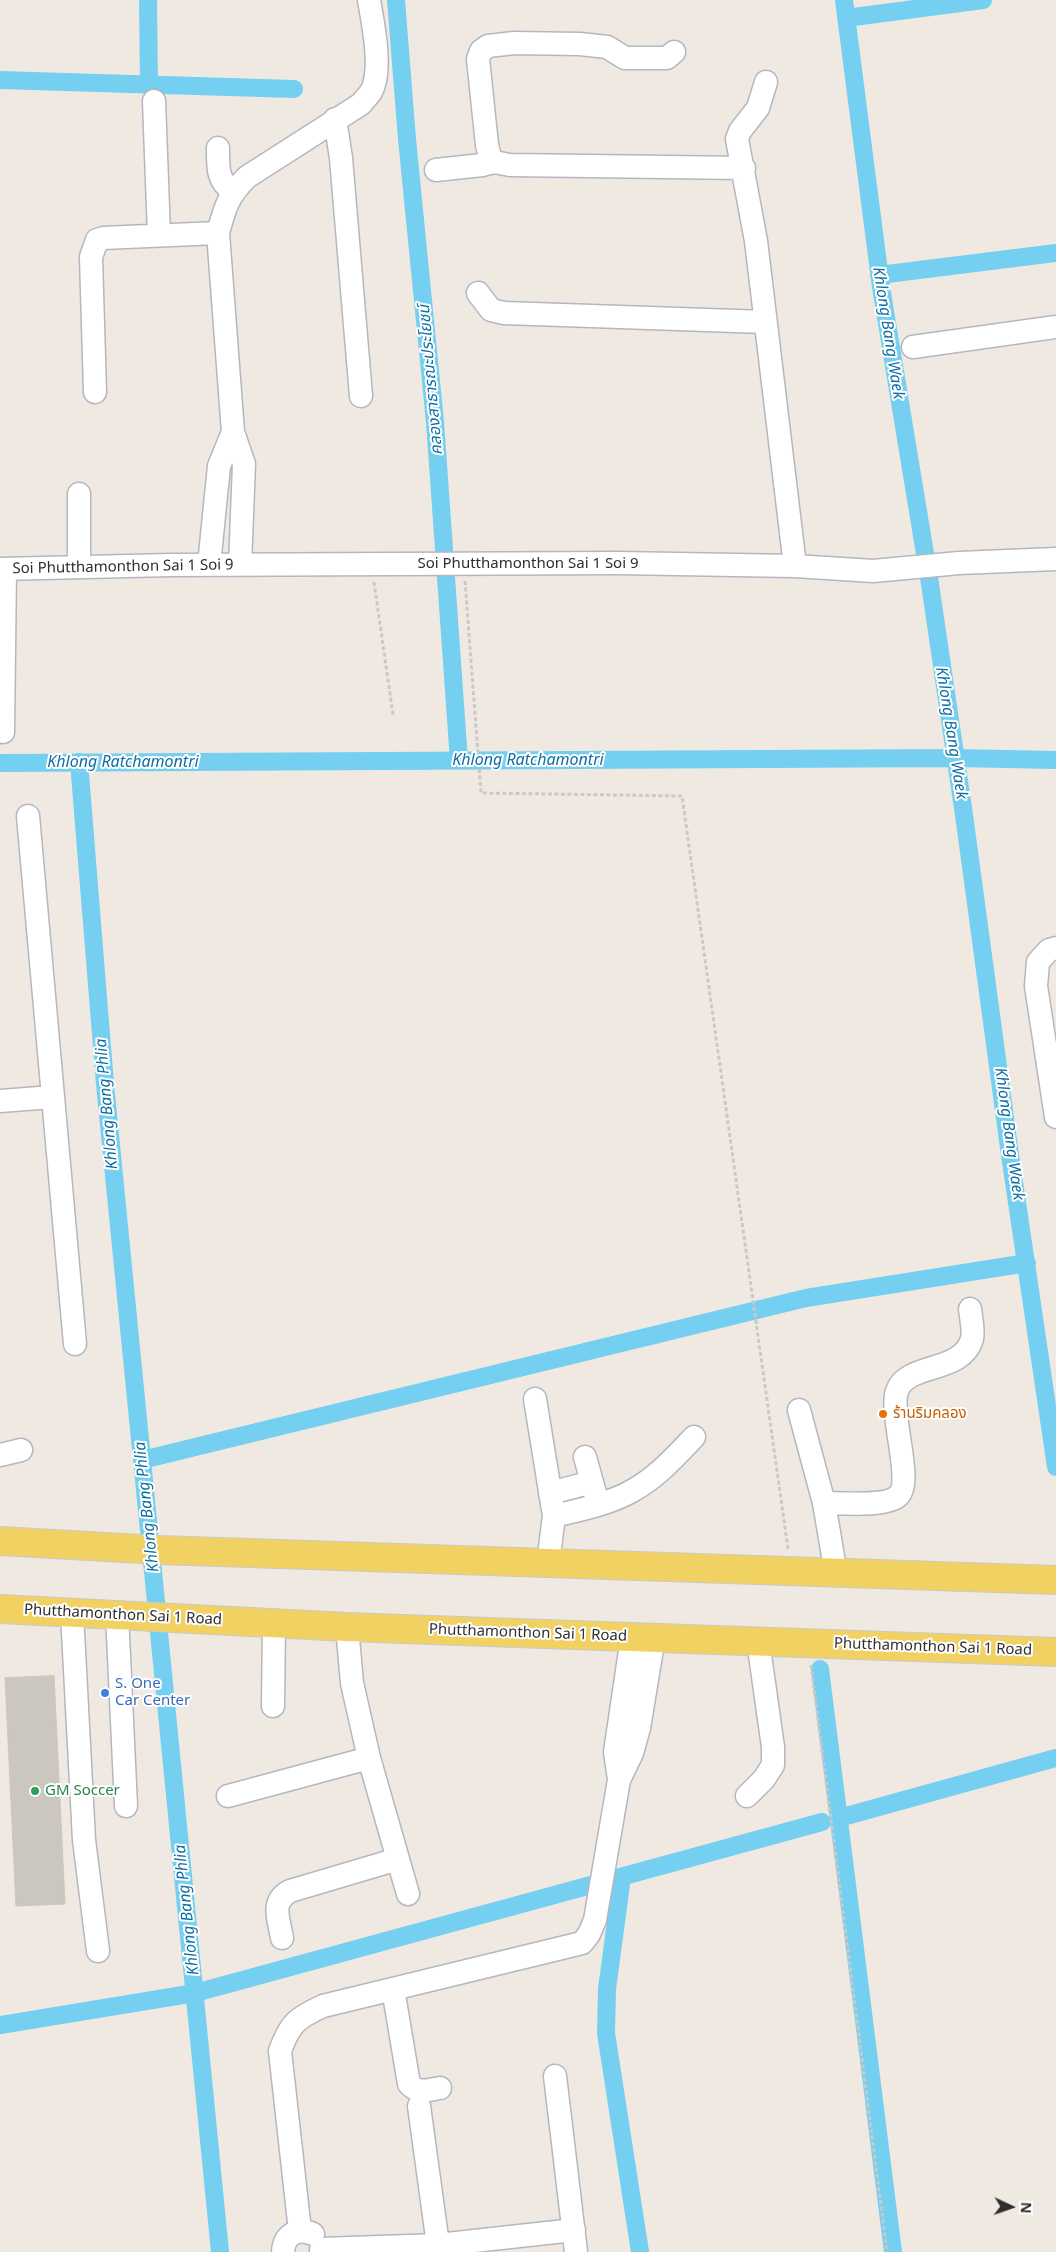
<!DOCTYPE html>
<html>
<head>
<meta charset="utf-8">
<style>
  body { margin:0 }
  #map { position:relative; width:1056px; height:2252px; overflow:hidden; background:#efe9e1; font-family:"Noto Sans",sans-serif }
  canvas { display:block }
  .north { position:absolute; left:986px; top:2182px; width:50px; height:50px; -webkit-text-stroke:4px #fff; paint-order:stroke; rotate:93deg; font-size:14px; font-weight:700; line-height:20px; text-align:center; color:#2e2e2e }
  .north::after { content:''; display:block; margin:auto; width:18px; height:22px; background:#2e2e2e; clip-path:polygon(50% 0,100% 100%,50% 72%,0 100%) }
</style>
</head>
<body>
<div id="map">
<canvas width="1056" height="2252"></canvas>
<div class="north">N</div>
</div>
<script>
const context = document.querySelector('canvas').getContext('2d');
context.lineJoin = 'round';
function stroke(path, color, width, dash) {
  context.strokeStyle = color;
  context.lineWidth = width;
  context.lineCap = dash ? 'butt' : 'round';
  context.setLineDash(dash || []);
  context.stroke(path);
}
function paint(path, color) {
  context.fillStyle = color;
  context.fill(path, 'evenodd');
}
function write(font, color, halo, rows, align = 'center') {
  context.font = font + ' "Noto Sans","Noto Sans Thai",sans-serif';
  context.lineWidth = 4;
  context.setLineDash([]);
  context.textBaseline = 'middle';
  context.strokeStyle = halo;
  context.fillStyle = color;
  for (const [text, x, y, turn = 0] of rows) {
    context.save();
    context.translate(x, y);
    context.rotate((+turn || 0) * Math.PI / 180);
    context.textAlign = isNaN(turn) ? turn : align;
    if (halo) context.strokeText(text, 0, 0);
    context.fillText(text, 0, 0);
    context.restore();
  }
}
stroke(new Path2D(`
  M 148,0 L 149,86
  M 396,0 L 407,139 L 435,422 L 459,761
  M 844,0 L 881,287 L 930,584 L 964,815 L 1010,1155 L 1056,1467
  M 846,18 L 983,0
  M 0,80 L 294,89
  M 879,275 L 1056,253
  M 79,762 L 105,1084 L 220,2252
  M 0,763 L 955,758 L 1056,760
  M 142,1460 L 806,1298 L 1027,1263
  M 820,1669 L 893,2252
  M 839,1818 L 1056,1758
  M 622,1877 L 607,1989 L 606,2033 L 640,2252
  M 0,2025 L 195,1993 L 822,1822`), '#75cff0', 18);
const building = new Path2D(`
  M 54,1676 L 65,1904 L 16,1906 L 5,1678 Z`);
paint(building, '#cbc7bf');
stroke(building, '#cbc5ba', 1);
const minor = new Path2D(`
  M 674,52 L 667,58 L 625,58 L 607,47 L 580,44 L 514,43 L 488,46 L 481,51 L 478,59 L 487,145 L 490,157 L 494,162 L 510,165 L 744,168
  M 766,82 L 758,108 L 740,131 L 737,139 L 756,241 L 795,566
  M 154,101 L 159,235
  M 335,119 L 341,158 L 361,396
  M 218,148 C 218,167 217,180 232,191
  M 436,170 L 482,165 L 494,162
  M 478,293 L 491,310 L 504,313 L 765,322
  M 913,347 L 1056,327
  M 95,392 L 91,257 L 97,240 L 103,238 L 218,233
  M 209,565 L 219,466 L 233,432
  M 240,565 L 244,464 L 233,432 L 218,233 C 225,207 228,196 247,177 L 361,104 C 364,100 368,96 371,92 C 383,71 373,23 369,0
  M 79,567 L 79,494
  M 0,569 L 171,565 L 618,563 L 795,566 L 873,571 L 959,563 L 1056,559
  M 3,732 L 5,569
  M 28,816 L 75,1344
  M 1056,948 L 1049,950 L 1038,962 L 1036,986 L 1056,1117
  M 0,1101 L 52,1097
  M 535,1399 L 554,1516
  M 799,1410 L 824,1503 L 836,1574
  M 0,1455 L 21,1450
  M 585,1457 L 598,1504
  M 550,1493 L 592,1482
  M 824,1503 C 841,1503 886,1507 898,1496 C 914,1482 889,1414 897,1391 C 907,1362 962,1374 972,1339 C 974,1330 971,1318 970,1309
  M 548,1563 L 554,1516 C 579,1510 609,1504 632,1491 C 656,1478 675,1457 694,1437
  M 72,1613 L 84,1840 L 98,1951
  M 117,1614 L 126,1806
  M 347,1627 L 352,1683 L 369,1758 L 408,1894
  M 273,1706 L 274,1623
  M 619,1779 L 615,1752 L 632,1637
  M 228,1796 L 369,1758
  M 747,1796 L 764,1779 L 773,1765 L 773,1747 L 758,1641
  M 282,1938 C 279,1919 270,1902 290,1891 L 398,1859
  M 393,1989 L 409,2084 C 418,2094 428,2090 440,2088
  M 555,2076 L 576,2252
  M 419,2106 L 439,2252
  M 300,2231 L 280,2051 C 290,2023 297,2018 323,2006 L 582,1943 L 589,1934 L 595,1920 L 619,1780 L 632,1753 L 639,1728 L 654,1637
  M 321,2249 L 438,2245 L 574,2230
  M 283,2252 C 284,2235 297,2227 313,2234`);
const major = new Path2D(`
  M 0,1541 L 159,1550 L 1056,1580
  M 0,1609 L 347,1627 L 1056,1652`);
stroke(minor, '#b4b7c1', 25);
stroke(major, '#c9c9c9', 30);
stroke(new Path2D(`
  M 465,581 L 481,793 L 682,796 L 788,1549
  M 374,582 L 393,715
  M 811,1665 L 887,2252`), '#c9c9c9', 3, [4, 2.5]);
stroke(minor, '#fff', 22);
stroke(major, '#f2d163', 28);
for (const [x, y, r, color] of [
  [883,1414,5,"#e8710a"],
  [105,1693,5,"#3f7fe0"],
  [35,1791,5,"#2e9e5b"]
]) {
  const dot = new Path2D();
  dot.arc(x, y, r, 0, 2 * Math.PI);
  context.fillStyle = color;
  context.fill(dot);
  stroke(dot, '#fff', 2);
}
write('15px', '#2e2e2e', '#fff', [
  ["Soi Phutthamonthon Sai 1 Soi 9",528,564],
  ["Soi Phutthamonthon Sai 1 Soi 9",123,567,-1],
  ["Phutthamonthon Sai 1 Road",123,1615,3],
  ["Phutthamonthon Sai 1 Road",528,1633,2],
  ["Phutthamonthon Sai 1 Road",933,1647,2]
]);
write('15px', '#c56008', '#fff', [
  ["ร้านริมคลอง",893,1414]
], 'left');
write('15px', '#366cbe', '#fff', [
  ["S. One",115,1684],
  ["Car Center",115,1701]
], 'left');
write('15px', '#27864d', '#fff', [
  ["GM Soccer",45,1791]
], 'left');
write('italic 16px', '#0d6fa3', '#fff', [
  ["Khlong Bang Waek",888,333,81],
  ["คลองสาธารณะประโยชน์",431,380,-95],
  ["Khlong Bang Waek",951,733,81],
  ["Khlong Ratchamontri",528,760],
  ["Khlong Ratchamontri",123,762],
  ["Khlong Bang Phlia",107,1104,-95],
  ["Khlong Bang Waek",1009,1134,82],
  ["Khlong Bang Phlia",147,1507,-96],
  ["Khlong Bang Phlia",187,1910,-96]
]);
</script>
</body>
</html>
